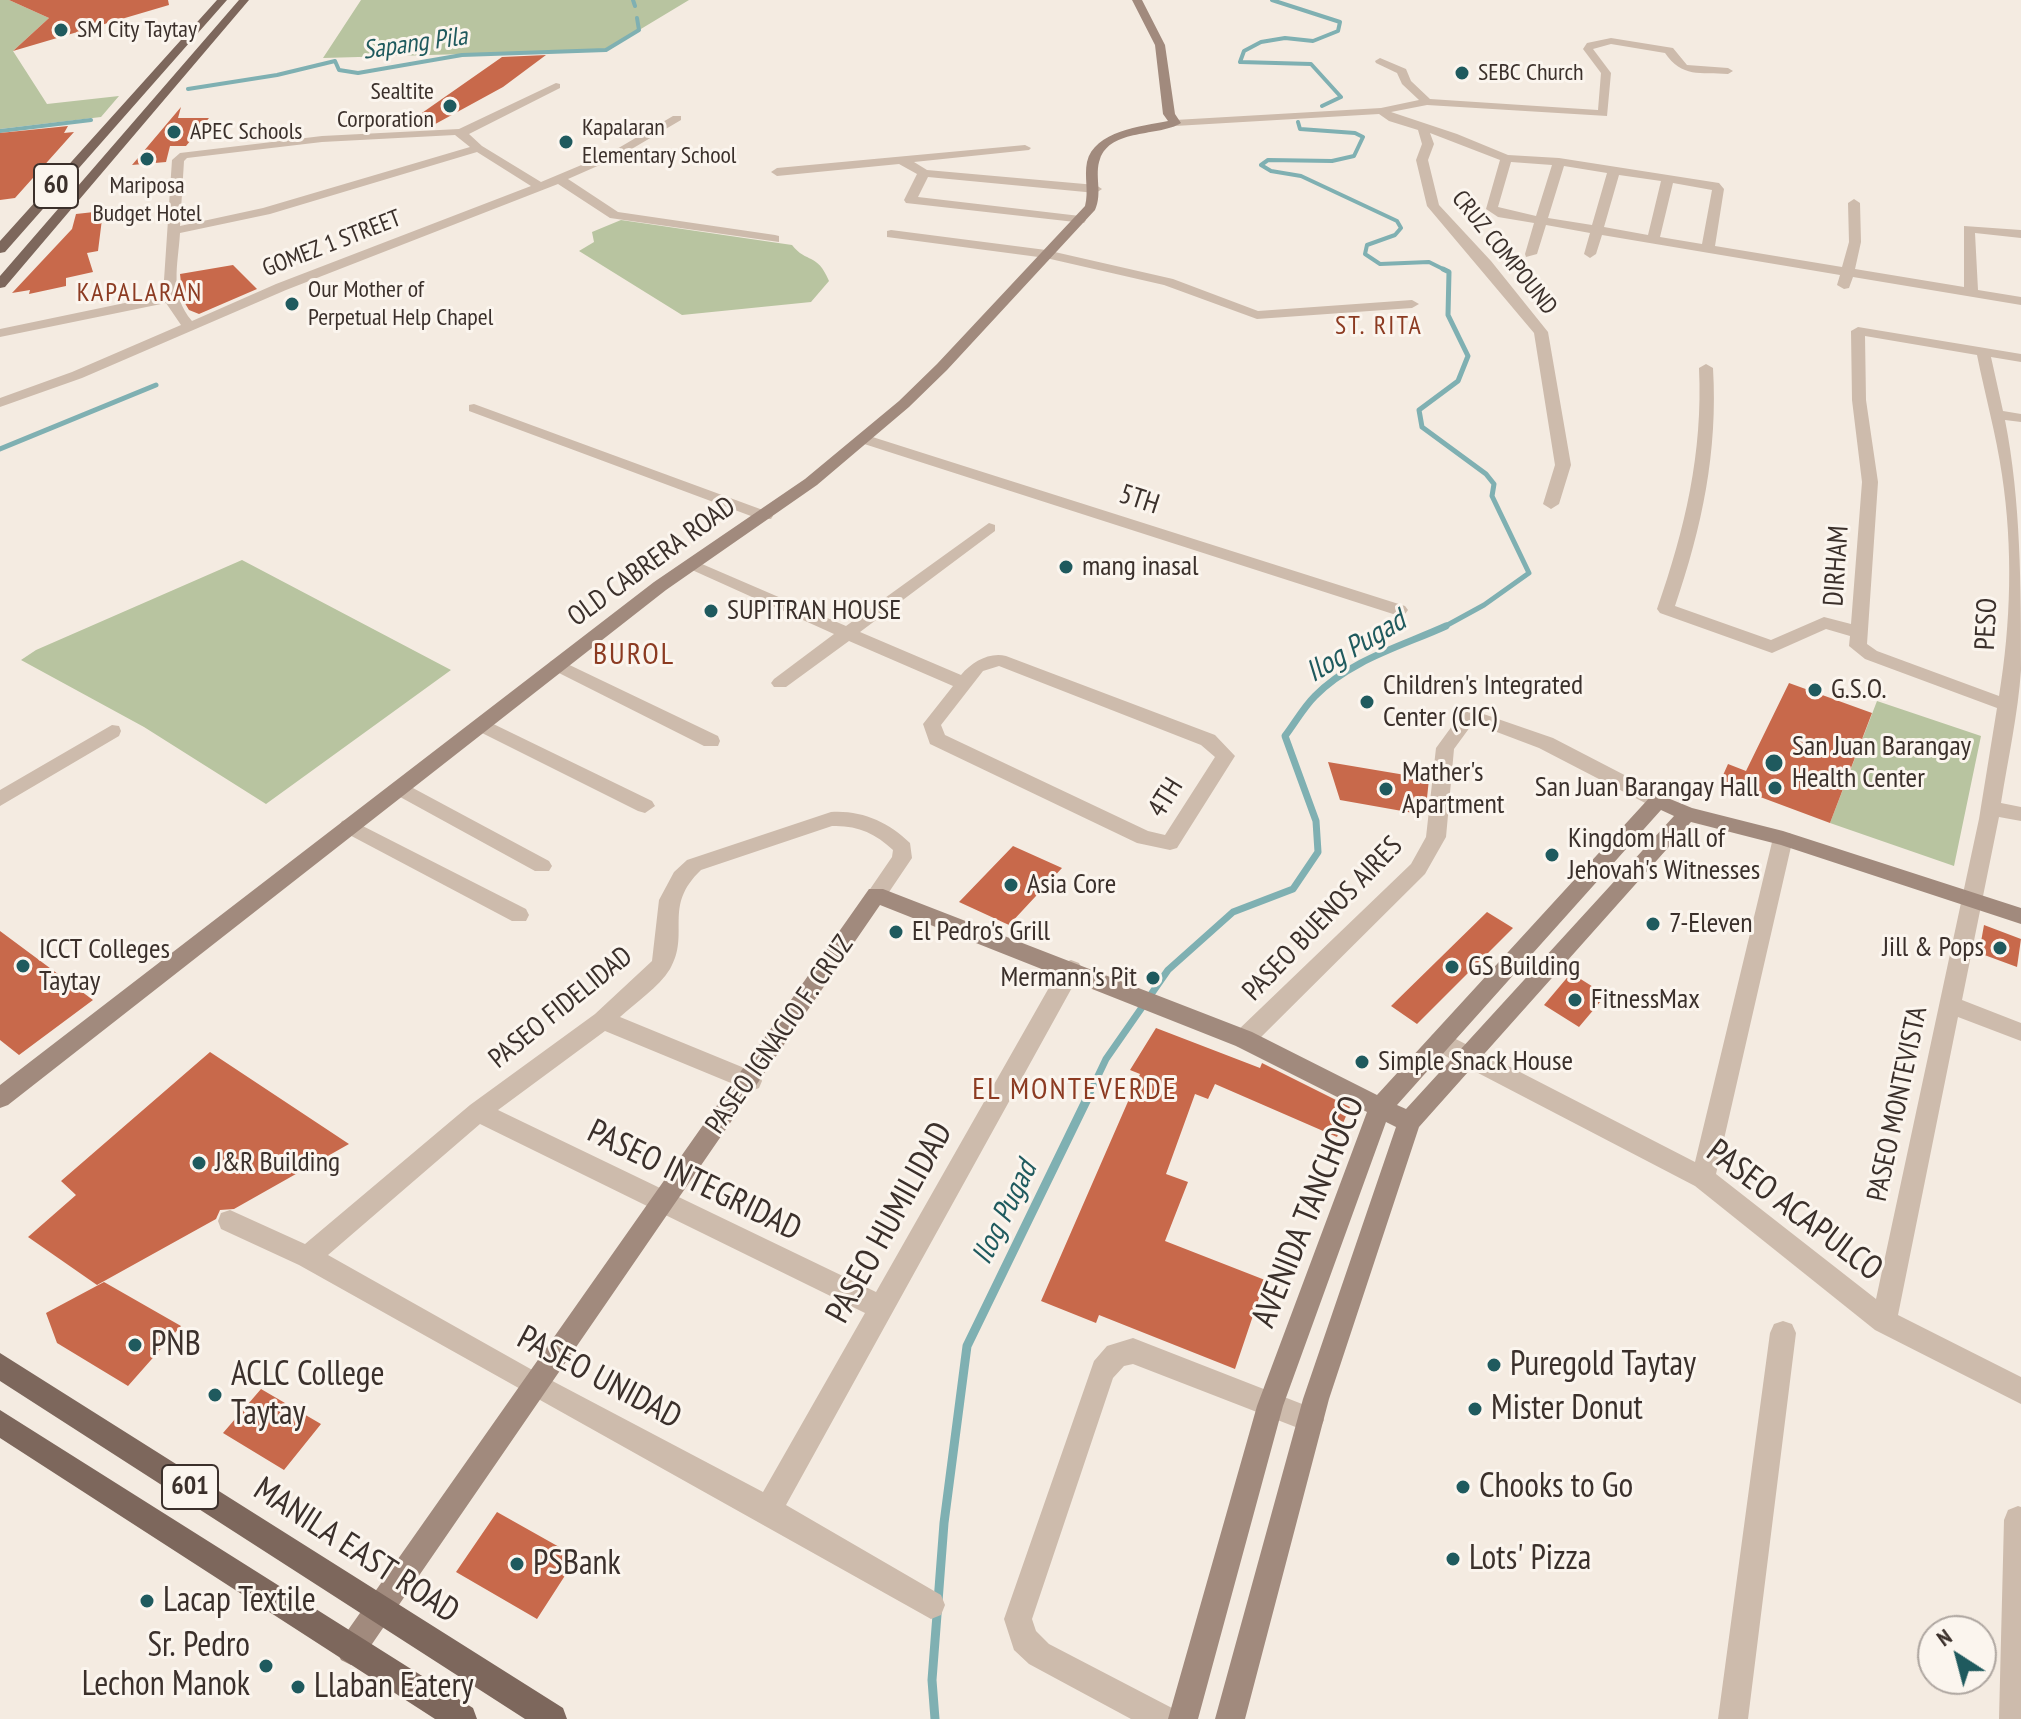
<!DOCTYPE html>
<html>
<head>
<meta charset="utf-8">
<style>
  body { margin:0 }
  #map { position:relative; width:2021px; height:1719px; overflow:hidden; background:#f4ebe1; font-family:"PT Sans Narrow",sans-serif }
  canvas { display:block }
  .north { position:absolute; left:1917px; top:1615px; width:80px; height:80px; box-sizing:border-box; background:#fbf5ee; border:2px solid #aea6a0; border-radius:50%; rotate:324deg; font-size:22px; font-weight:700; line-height:32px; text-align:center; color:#3b302b }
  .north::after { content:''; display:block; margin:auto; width:28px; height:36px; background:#1f5a5e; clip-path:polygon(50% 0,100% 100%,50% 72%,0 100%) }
</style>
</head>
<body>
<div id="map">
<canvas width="2021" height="1719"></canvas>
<div class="north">N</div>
</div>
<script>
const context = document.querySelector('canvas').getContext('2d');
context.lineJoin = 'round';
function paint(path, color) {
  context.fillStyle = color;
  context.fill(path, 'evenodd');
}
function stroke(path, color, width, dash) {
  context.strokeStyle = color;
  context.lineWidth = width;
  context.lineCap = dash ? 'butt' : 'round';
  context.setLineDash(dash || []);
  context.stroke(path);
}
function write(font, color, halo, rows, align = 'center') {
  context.font = font + ' "PT Sans Narrow",sans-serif';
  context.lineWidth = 6;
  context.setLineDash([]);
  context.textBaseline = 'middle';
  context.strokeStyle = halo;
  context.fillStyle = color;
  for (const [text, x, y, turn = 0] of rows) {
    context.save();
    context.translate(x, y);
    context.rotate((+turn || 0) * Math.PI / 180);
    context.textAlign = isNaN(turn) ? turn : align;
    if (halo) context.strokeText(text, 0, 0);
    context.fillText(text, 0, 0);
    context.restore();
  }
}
paint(new Path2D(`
  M 0,0 L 9,0 L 49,18 L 13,51 L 47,104 L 119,96 L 101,117 L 0,129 Z
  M 361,0 L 689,0 L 606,50 L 323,58 Z
  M 621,220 L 792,245 C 807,264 817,252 829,281 L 811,302 L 682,315 L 579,251 L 594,242 L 592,232 Z
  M 242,560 L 451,670 L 266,804 L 144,727 L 21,660 L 36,650 Z
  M 1877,701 L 1981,736 L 1954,866 L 1830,823 Z`), '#b8c4a0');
stroke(new Path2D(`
  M 633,0 L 635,6
  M 1272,0 L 1340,22 L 1338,31 L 1313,41 L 1285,38 L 1261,42 L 1244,51 L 1240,62 L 1311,64 L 1341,97 L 1322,106
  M 188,89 L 277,75 L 335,61 L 339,70 L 358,73 L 462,55 L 606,50 L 639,30 L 637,18
  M 1298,122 L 1300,129 L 1355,133 L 1363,137 L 1354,156 L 1332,161 L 1268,160 L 1261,165 L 1271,171 L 1301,176 L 1397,221 L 1401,228 L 1395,235 L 1367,245 L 1365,254 L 1380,264 L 1429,262 L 1447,271
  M 0,131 L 91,120`), '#7fb0b2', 4);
stroke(new Path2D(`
  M 0,449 L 156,385
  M 1442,628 L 1484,605 L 1529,573 L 1492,496 L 1494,484 L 1486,474 L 1422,427 L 1419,410 L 1458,381 L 1468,356 L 1448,315 L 1449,272 L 1443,269`), '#7fb0b2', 5);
stroke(new Path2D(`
  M 1087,1099 L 1106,1059 L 1168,970 L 1233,912 L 1293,889 L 1318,852 L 1316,821 L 1285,736 C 1295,723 1303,708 1315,696 C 1350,660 1402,646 1446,626`), '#7fb0b2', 7);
stroke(new Path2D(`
  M 935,1719 L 932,1680 L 944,1523 L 967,1346 L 1088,1097`), '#7fb0b2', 9);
paint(new Path2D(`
  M 9,0 L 168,0 L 169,5 L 13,51 L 49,18 Z
  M 546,55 L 503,87 L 428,128 L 399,129 L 502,57 Z
  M 181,107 L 178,118 L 209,118 L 186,146 L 170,146 L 166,162 L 132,165 Z
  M 68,126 L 64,133 L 74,132 L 15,198 L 0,200 L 0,133 Z
  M 103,211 L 98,251 L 87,253 L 93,272 L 66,278 L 66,286 L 29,294 L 30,290 L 12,293 L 72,229 L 76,214 Z
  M 233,265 L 257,289 L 199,314 L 189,310 L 183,300 L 180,274 Z
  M 1789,683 L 1872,713 L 1830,823 L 1720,782 L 1728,764 L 1746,771 Z
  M 1328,762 L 1429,779 L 1427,798 L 1419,797 L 1419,814 L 1340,800 Z
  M 1013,846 L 1062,868 L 1009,925 L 959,902 Z
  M 1487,912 L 1513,928 L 1417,1024 L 1391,1006 Z
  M 1984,925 L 2021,939 L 2017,967 L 1979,953 Z
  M 0,931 L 93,1000 L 19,1055 L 0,1040 Z
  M 1571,973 L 1606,995 L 1579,1027 L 1544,1005 Z
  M 1156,1028 L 1260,1068 L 1262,1063 L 1350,1107 L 1337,1137 L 1215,1084 L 1208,1099 L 1195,1094 L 1166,1174 L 1188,1182 L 1165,1241 L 1265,1280 L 1235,1369 L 1099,1315 L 1096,1323 L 1041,1301 L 1140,1074 L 1130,1070 Z
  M 210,1052 L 349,1144 L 234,1209 L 220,1210 L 216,1219 L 97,1285 L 28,1237 L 76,1195 L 61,1181 Z
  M 104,1282 L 181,1326 L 128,1386 L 57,1343 L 46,1313 Z
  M 261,1389 L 321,1424 L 284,1470 L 223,1433 Z
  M 497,1512 L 577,1557 L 537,1619 L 456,1572 Z`), '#c8694b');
paint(new Path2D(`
  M 1611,38 L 1673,48 L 1687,65 L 1728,68 L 1733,71 L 1728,74 C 1700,72 1682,78 1665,53 L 1611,44 L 1593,49 L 1611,73 L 1607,116 L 1427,105 L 1391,112 L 1457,134 L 1508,155 L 1559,158 L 1719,183 L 1724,189 L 1715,246 L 1842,267 L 1849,242 L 1848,203 L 1854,199 L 1860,203 L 1861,242 L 1855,269 L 1964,287 L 1964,226 L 2021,230 L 2021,238 L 1975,233 L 1978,290 L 2021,297 L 2021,305 L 1853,277 L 1849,288 L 1844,289 L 1837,285 L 1840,275 L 1602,235 L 1596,254 L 1590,258 L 1584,254 L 1590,233 L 1546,225 L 1537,254 L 1526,257 L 1525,254 L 1534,223 L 1498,217 L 1486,209 L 1500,160 L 1430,133 L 1434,144 L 1428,160 L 1439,205 L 1491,261 L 1548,332 L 1571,465 L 1559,504 L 1551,509 L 1543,504 L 1555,465 L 1534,333 L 1427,206 L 1416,160 L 1422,144 L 1418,130 L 1389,121 L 1379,114 L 1175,126 L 1169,123 L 1175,120 L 1381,108 L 1419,100 L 1402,84 L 1397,73 L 1376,63 L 1375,61 L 1380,58 L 1406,69 L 1411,81 L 1430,99 L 1598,110 L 1601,73 L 1583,49 L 1587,43 ZM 1511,162 L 1552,165 L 1536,216 L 1498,207 ZM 1564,166 L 1607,173 L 1592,225 L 1548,218 ZM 1619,175 L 1661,181 L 1648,235 L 1604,227 ZM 1673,183 L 1712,190 L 1702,244 L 1660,237 Z
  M 556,83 L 560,84 L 560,88 L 469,134 L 482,146 L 541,182 L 610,153 L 673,116 L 681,116 L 681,120 L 618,157 L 568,179 L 618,212 L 775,235 L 779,236 L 779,242 L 610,218 L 558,184 L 286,290 L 82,378 L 0,407 L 0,398 L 72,372 L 181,325 L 166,303 L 0,337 L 0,329 L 163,295 L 172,160 L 180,153 L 322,136 L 459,129 ZM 455,135 L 470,147 L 263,208 L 180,226 L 184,161 L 187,158 L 322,142 ZM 477,152 L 531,186 L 276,284 L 192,321 C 169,294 178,266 180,233 L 270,214 Z
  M 1025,145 L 1031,148 L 1029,150 L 914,162 L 927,170 L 1096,185 L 1102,189 L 1096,193 L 928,177 L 918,197 L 1080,216 L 1086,220 L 1084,223 L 906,203 L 904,200 L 917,174 L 899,164 L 777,176 L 771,172 L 777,168 Z
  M 891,230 L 1046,250 L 1173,279 L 1258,311 L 1412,300 L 1419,304 L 1412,308 L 1257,319 L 1164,285 L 1046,258 L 887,237 L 887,231 Z
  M 1858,327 L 2021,354 L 2021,362 L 1991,357 L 2003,411 L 2021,414 L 2021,422 L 2005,420 C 2021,501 2021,587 2021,670 C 2018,714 2008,759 2001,803 L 2021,807 L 2021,821 L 1999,817 L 1962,1000 L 2021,1023 L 2021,1041 L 1958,1017 L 1898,1315 L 2021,1377 L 2021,1404 L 1875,1330 L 1695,1186 L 1432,1049 L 1429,1042 L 1432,1035 L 1440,1033 L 1448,1035 L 1695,1162 L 1773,838 L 1776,833 L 1790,833 L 1793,838 L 1716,1174 L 1876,1299 L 1979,819 L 1997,708 L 1865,659 L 1849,646 L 1850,636 L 1826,629 L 1772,653 L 1660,613 L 1657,609 C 1685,529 1703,453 1699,368 L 1706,364 L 1713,368 C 1718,452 1702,527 1675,606 L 1771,640 L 1824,617 L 1851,624 L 1862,482 L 1852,400 L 1851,331 ZM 1865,336 L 1977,355 C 1985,395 1996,434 2002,475 C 2013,548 2011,623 1999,696 L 1877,651 L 1867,644 L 1878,482 L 1866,400 Z
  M 474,404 L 771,513 L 773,516 L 771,519 L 759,519 L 469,411 L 469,405 Z
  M 863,434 L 1405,606 L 1408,610 L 1405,614 L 1393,614 L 858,442 L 858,436 Z
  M 989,523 L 995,525 L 995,531 L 860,632 L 961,675 C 972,662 989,652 1006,656 L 1215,735 L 1235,756 L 1177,848 L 1170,850 L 1137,843 L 930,744 L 923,724 L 953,686 L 849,641 L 786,687 L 774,687 L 771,683 L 774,679 L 834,634 L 681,565 L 689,560 L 695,561 L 846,626 ZM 999,666 L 1201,745 L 1215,757 L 1165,835 L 1148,831 L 945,735 L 941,725 L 983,671 Z
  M 557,659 L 718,736 L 720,741 L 718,746 L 704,746 L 551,669 L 548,665 L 551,661 Z
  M 1469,709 L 1553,738 L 1665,796 L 1668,801 L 1665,806 L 1651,806 L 1539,748 L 1473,723 L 1454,749 L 1446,837 L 1425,874 L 1252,1046 L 1244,1048 L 1236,1046 L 1233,1039 L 1236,1032 L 1411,864 L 1426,837 L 1436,748 L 1463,711 Z
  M 481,718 L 652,801 L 655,806 L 645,813 L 638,811 L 474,729 L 472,724 Z
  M 112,725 L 119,726 L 121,731 L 119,736 L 0,806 L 0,790 Z
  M 398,780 L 549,861 L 552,866 L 549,871 L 535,871 L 391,792 L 388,787 Z
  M 831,812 C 862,810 888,822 910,843 L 912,858 L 883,901 L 869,901 L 866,895 L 892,857 L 893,850 C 875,833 857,825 832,826 L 701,870 C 662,907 691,933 670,969 C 659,987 635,1003 620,1017 L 759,1074 L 762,1081 L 759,1088 L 751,1091 L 743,1088 L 605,1031 L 498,1110 L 876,1292 L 1063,963 L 1071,960 L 1079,963 L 1082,969 L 1079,975 L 786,1505 L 941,1595 L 945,1605 L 941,1615 L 931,1619 L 299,1265 L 221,1229 L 218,1221 L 221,1213 L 230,1210 L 305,1244 L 470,1105 L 595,1014 L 652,961 L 659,900 L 674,872 L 687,860 ZM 480,1124 L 865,1313 L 763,1492 L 543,1376 L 328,1255 Z
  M 349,819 L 526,909 L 529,915 L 526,921 L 512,921 L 342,831 L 339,826 L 342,821 Z
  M 1783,1321 L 1792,1324 L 1796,1333 L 1748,1719 L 1718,1719 L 1770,1333 L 1774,1324 Z
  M 1133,1338 L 1320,1411 L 1324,1420 L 1320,1429 L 1311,1433 L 1133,1364 L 1124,1366 L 1113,1378 L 1032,1619 L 1036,1631 L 1049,1644 L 1172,1708 L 1176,1719 L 1131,1719 L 1029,1664 L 1014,1650 L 1004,1619 L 1094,1361 L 1107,1346 Z
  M 2018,1506 L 2021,1507 L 2021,1719 L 1999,1719 L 2004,1520 L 2008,1510 Z`), '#cdbbac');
paint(new Path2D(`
  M 1132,0 L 1142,0 L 1165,45 L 1175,114 L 1181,123 C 1159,137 1111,128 1100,159 C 1094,175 1103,193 1095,210 L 947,370 L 909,407 L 817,485 L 666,590 L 8,1105 L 0,1108 L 0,1085 L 654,582 L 805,479 L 899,401 L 937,364 L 1085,206 C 1089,191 1084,177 1087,162 C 1094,131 1142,126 1168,121 L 1163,114 L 1155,45 Z
  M 1658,794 L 1692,808 L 1783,831 L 2021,908 L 2021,924 L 1781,845 L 1691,822 L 1419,1127 L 1329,1399 L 1245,1719 L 1215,1719 L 1303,1399 L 1396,1127 L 1386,1122 L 1283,1406 L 1198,1719 L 1168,1719 L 1257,1406 L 1367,1112 L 1236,1046 L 880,905 L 361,1660 L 351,1665 L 341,1660 L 336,1650 L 341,1640 L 869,889 L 883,889 L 1252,1032 L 1377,1095 L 1651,796 ZM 1661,810 L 1674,816 L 1406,1109 L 1397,1105 Z`), '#a18a7d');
paint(new Path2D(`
  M 217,0 L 227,0 L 5,252 L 0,253 L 0,241 Z
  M 239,0 L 249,0 L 5,287 L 0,288 L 0,276 Z
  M 0,1353 L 563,1708 L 567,1719 L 525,1719 L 0,1381 Z
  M 0,1410 L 473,1708 L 477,1719 L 435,1719 L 0,1438 Z`), '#7d675c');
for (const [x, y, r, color] of [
  [61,30,8,"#1f5a5e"],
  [1462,73,8,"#1f5a5e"],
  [450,106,8,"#1f5a5e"],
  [174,132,8,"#1f5a5e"],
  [566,142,8,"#1f5a5e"],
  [147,159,8,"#1f5a5e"],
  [292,304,8,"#1f5a5e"],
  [1066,567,8,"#1f5a5e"],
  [711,611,8,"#1f5a5e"],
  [1815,690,8,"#1f5a5e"],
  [1367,702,8,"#1f5a5e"],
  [1774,763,10,"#1f5a5e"],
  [1775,788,8,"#1f5a5e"],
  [1386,789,8,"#1f5a5e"],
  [1552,855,8,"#1f5a5e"],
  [1011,885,8,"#1f5a5e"],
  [1653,924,8,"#1f5a5e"],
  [896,932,8,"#1f5a5e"],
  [2000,948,8,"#1f5a5e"],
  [23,966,8,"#1f5a5e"],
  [1452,967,8,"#1f5a5e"],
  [1153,978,8,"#1f5a5e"],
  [1575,1000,8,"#1f5a5e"],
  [1362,1062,8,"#1f5a5e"],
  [199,1163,8,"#1f5a5e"],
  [135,1345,8,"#1f5a5e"],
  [1494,1365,8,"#1f5a5e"],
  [215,1395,8,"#1f5a5e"],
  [1475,1409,8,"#1f5a5e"],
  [1463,1487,8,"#1f5a5e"],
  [1453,1559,8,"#1f5a5e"],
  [517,1564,8,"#1f5a5e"],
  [147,1601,8,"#1f5a5e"],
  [266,1666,8,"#1f5a5e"],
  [298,1687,8,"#1f5a5e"]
]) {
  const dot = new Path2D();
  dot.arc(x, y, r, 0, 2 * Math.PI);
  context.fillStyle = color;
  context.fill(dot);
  stroke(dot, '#fbf5ee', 3);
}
write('24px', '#3b302b', '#fbf5ee', [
  ["SM City Taytay",77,30],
  ["SEBC Church",1478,73],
  ["Sealtite",434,92,"right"],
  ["Corporation",434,120,"right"],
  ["Kapalaran",582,128],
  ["Elementary School",582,156],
  ["APEC Schools",190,132],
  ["Mariposa",147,186,"center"],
  ["Budget Hotel",147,214,"center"],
  ["Our Mother of",308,290],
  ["Perpetual Help Chapel",308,318]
], 'left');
write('24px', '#3b302b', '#fbf5ee', [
  ["GOMEZ 1 STREET",332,244,-21],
  ["CRUZ COMPOUND",1504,253,51]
]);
write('italic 26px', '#1f5a5e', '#fbf5ee', [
  ["Sapang Pila",415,44,-8]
]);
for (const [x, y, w] of [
  [56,186,44],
  [190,1487,56]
]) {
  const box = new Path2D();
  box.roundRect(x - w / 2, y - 22, w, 44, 6);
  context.fillStyle = '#fbf5ee';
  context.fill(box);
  stroke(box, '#3b302b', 2);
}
write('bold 26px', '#3b302b', null, [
  ["60",56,186],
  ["601",190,1487]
]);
context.letterSpacing = '2px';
write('26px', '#8c3b22', '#fbf5ee', [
  ["KAPALARAN",140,294],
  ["ST. RITA",1379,327]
]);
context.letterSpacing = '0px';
write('28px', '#3b302b', '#fbf5ee', [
  ["5TH",1139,500,18],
  ["OLD CABRERA ROAD",652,562,-36],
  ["DIRHAM",1837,566,-86],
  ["PESO",1987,624,-87],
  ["4TH",1166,798,-58],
  ["PASEO BUENOS AIRES",1323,919,-46],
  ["PASEO FIDELIDAD",561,1008,-39],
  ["PASEO IGNACIO F. CRUZ",780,1035,-55],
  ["PASEO MONTEVISTA",1898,1104,-78]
]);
write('28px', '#3b302b', '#fbf5ee', [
  ["mang inasal",1082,567],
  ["SUPITRAN HOUSE",727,611],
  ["Children's Integrated",1383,686],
  ["Center (CIC)",1383,718],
  ["G.S.O.",1831,690],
  ["San Juan Barangay",1792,747],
  ["Health Center",1792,779],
  ["Mather's",1402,773],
  ["Apartment",1402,805],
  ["San Juan Barangay Hall",1759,788,"right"],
  ["Kingdom Hall of",1568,839],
  ["Jehovah's Witnesses",1568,871],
  ["Asia Core",1027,885],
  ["7-Eleven",1669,924],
  ["El Pedro's Grill",912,932],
  ["Jill & Pops",1984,948,"right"],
  ["ICCT Colleges",39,950],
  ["Taytay",39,982],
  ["GS Building",1468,967],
  ["Mermann's Pit",1137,978,"right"],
  ["FitnessMax",1591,1000],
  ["Simple Snack House",1378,1062],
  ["J&R Building",215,1163]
], 'left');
write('italic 30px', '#1f5a5e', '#fbf5ee', [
  ["Ilog Pugad",1356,647,-31],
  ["Ilog Pugad",1005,1213,-64]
]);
context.letterSpacing = '2px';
write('30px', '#8c3b22', '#fbf5ee', [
  ["BUROL",634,655],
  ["EL MONTEVERDE",1075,1090]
]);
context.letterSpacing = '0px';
write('34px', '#3b302b', '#fbf5ee', [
  ["PASEO INTEGRIDAD",694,1181,26],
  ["PASEO ACAPULCO",1794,1211,37],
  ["AVENIDA TANCHOCO",1309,1212,-68],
  ["PASEO HUMILIDAD",890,1223,-61],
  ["PASEO UNIDAD",599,1378,28],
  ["MANILA EAST ROAD",356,1551,33]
]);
write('34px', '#3b302b', '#fbf5ee', [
  ["PNB",151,1345],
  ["Puregold Taytay",1510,1365],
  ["ACLC College",231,1375],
  ["Taytay",231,1414],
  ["Mister Donut",1491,1409],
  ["Chooks to Go",1479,1487],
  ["Lots' Pizza",1469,1559],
  ["PSBank",533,1564],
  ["Lacap Textile",163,1601],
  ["Sr. Pedro",250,1646,"right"],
  ["Lechon Manok",250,1685,"right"],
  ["Llaban Eatery",314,1687]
], 'left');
</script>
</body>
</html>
